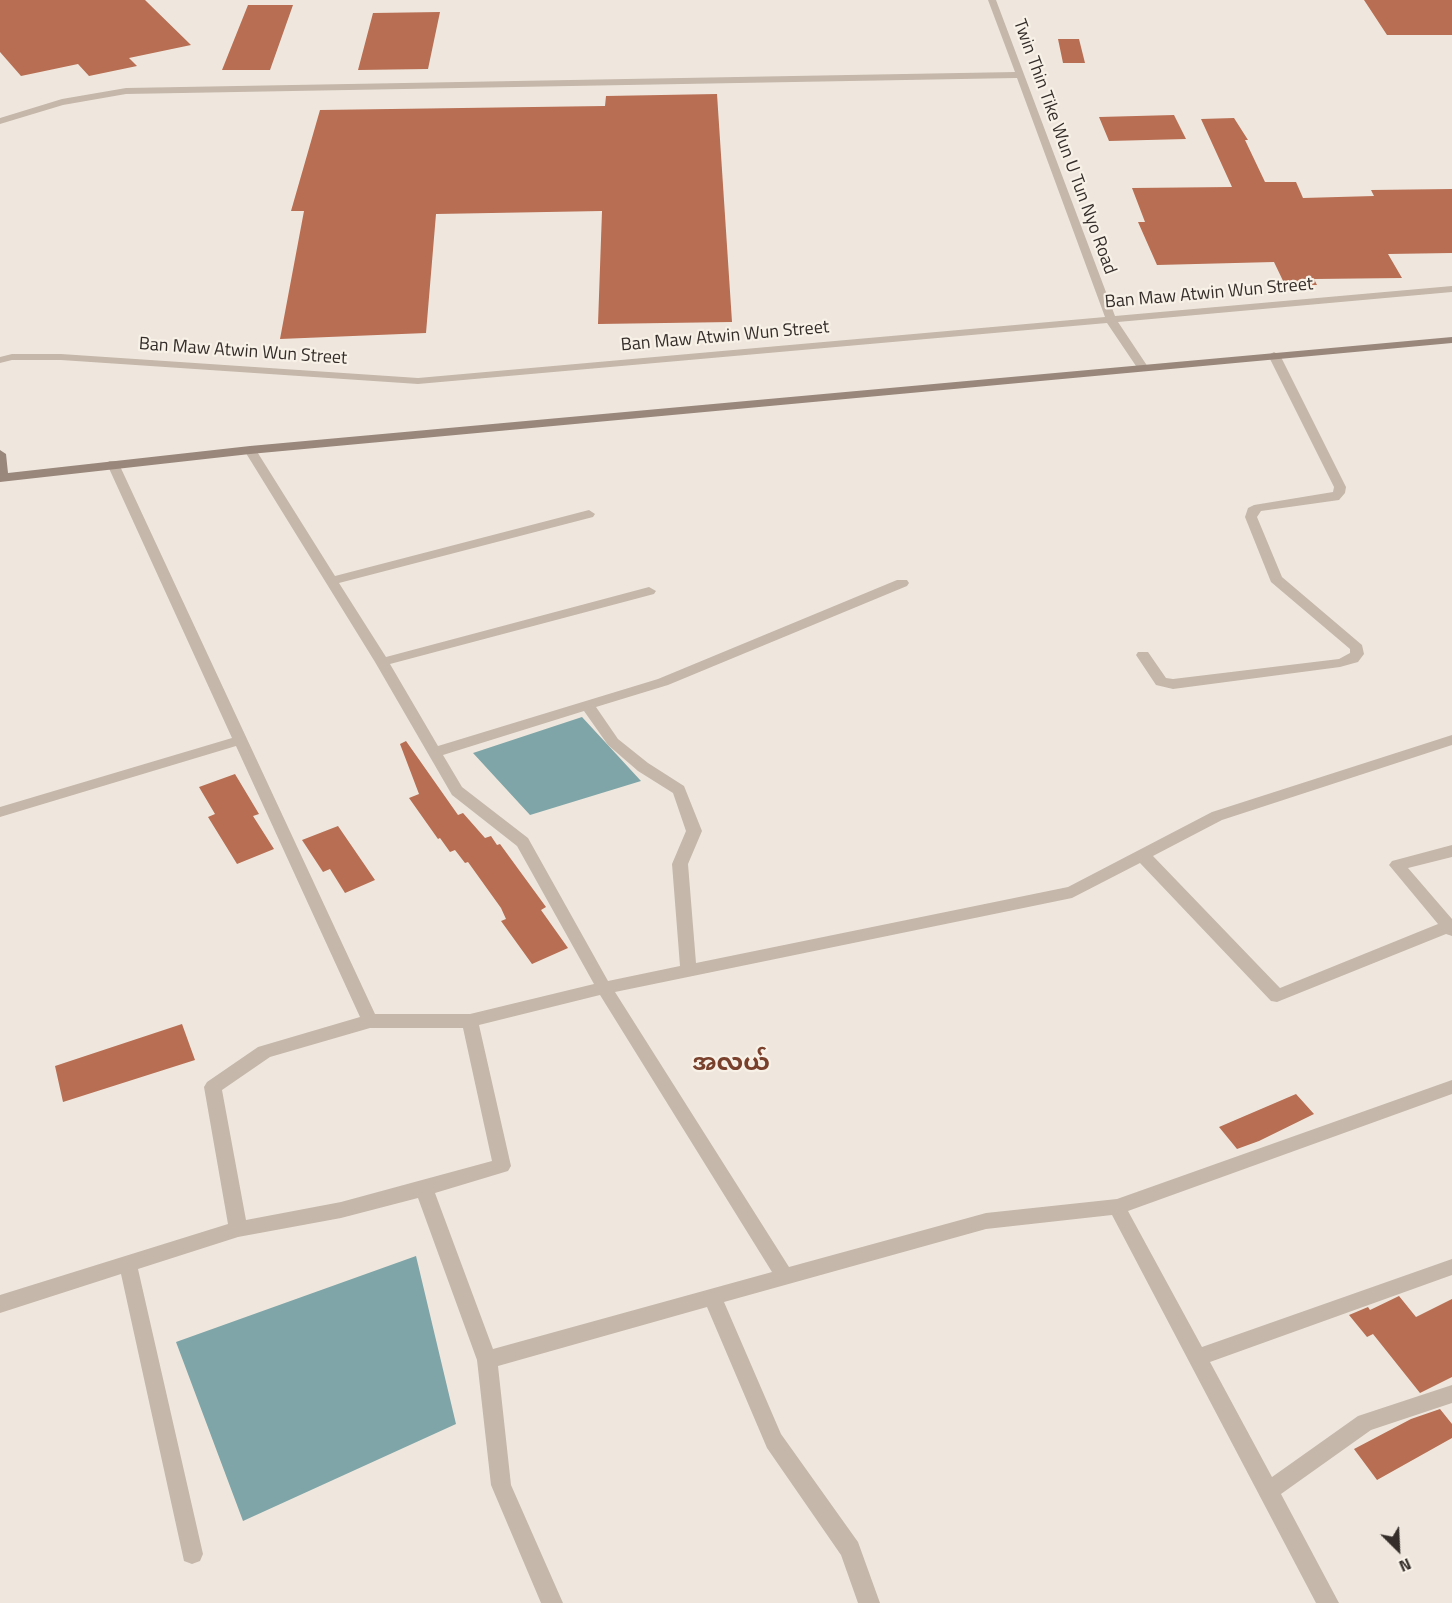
<!DOCTYPE html>
<html>
<head>
<meta charset="utf-8">
<style>
  body { margin:0 }
  #map { position:relative; width:1452px; height:1603px; overflow:hidden; background:#efe7dd; font-family:"Titillium Web",sans-serif }
  canvas { display:block }
  .north { position:absolute; left:1368px; top:1519px; width:60px; height:60px; -webkit-text-stroke:4px #f7f1e8; paint-order:stroke; rotate:156deg; font-size:16px; font-weight:700; line-height:24px; text-align:center; color:#342d29 }
  .north::after { content:''; display:block; margin:auto; width:21px; height:27px; background:#342d29; clip-path:polygon(50% 0,100% 100%,50% 72%,0 100%) }
</style>
</head>
<body>
<div id="map">
<canvas width="1452" height="1603"></canvas>
<div class="north">N</div>
</div>
<script>
const context = document.querySelector('canvas').getContext('2d');
context.lineJoin = 'round';
function paint(path, color) {
  context.fillStyle = color;
  context.fill(path, 'evenodd');
}
function write(font, color, halo, rows, align = 'center') {
  context.font = font + ' "Titillium Web","Noto Sans Myanmar",sans-serif';
  context.lineWidth = 4.5;
  context.setLineDash([]);
  context.textBaseline = 'middle';
  context.strokeStyle = halo;
  context.fillStyle = color;
  for (const [text, x, y, turn = 0] of rows) {
    context.save();
    context.translate(x, y);
    context.rotate((+turn || 0) * Math.PI / 180);
    context.textAlign = isNaN(turn) ? turn : align;
    if (halo) context.strokeText(text, 0, 0);
    context.fillText(text, 0, 0);
    context.restore();
  }
}
paint(new Path2D(`
  M 582,717 L 641,781 L 530,815 L 473,753 Z
  M 416,1256 L 456,1424 L 243,1521 L 176,1342 Z`), '#7fa5a8');
paint(new Path2D(`
  M 0,0 L 145,0 L 191,45 L 129,58 L 137,66 L 89,76 L 78,64 L 21,76 L 0,52 Z
  M 1364,0 L 1452,0 L 1452,35 L 1387,35 Z
  M 248,5 L 293,5 L 270,70 L 222,70 Z
  M 440,12 L 428,69 L 358,70 L 373,13 Z
  M 1058,39 L 1079,39 L 1085,63 L 1063,63 Z
  M 717,94 L 732,322 L 598,324 L 602,211 L 436,214 L 426,333 L 280,339 L 304,211 L 291,211 L 320,110 L 605,106 L 606,96 Z
  M 1174,115 L 1186,139 L 1109,141 L 1099,117 Z
  M 1234,118 L 1248,140 L 1245,140 L 1265,182 L 1296,182 L 1303,198 L 1374,196 L 1371,190 L 1452,189 L 1452,253 L 1388,254 L 1402,278 L 1314,279 L 1317,285 L 1285,285 L 1274,262 L 1157,265 L 1138,222 L 1145,222 L 1132,188 L 1232,187 L 1201,119 Z
  M 406,741 L 458,815 L 463,813 L 485,838 L 491,836 L 497,845 L 500,844 L 546,907 L 541,910 L 568,948 L 532,964 L 501,921 L 506,919 L 501,908 L 468,862 L 465,863 L 455,850 L 450,852 L 440,838 L 438,839 L 409,798 L 419,794 L 400,744 Z
  M 235,774 L 259,814 L 253,816 L 274,849 L 237,864 L 208,817 L 215,814 L 199,787 Z
  M 338,826 L 375,880 L 345,893 L 330,869 L 323,872 L 302,840 Z
  M 182,1024 L 195,1060 L 63,1102 L 55,1066 Z
  M 1296,1094 L 1314,1114 L 1259,1141 L 1237,1149 L 1219,1127 Z
  M 1399,1296 L 1416,1317 L 1452,1299 L 1452,1377 L 1420,1393 L 1373,1334 L 1367,1337 L 1349,1315 L 1368,1307 L 1370,1310 Z
  M 1440,1409 L 1452,1424 L 1452,1438 L 1377,1480 L 1354,1449 L 1411,1419 Z`), '#b76e53');
paint(new Path2D(`
  M 988,0 L 996,0 L 1115,316 L 1452,286 L 1452,292 L 1118,322 L 1148,367 L 1142,370 L 1138,369 L 1107,323 L 418,384 L 61,360 L 12,360 L 0,363 L 0,357 L 12,354 L 61,354 L 418,378 L 1105,317 L 1017,78 L 126,94 L 63,105 L 0,124 L 0,118 L 62,99 L 126,88 L 1015,72 Z
  M 1274,352 L 1280,355 L 1346,487 L 1345,493 L 1339,500 L 1261,511 L 1257,517 L 1282,577 L 1362,645 L 1364,654 L 1358,662 L 1340,667 L 1173,689 L 1156,685 L 1136,655 L 1138,652 L 1148,652 L 1166,678 L 1173,679 L 1339,659 L 1350,653 L 1350,649 L 1271,582 L 1245,517 L 1248,508 L 1254,505 L 1333,492 L 1334,487 L 1268,355 Z
  M 250,446 L 256,450 L 335,576 L 589,510 L 595,514 L 593,517 L 339,583 L 386,657 L 649,587 L 656,591 L 654,594 L 390,664 L 438,746 L 658,679 L 897,580 L 907,580 L 909,583 L 907,586 L 668,685 L 596,707 L 618,739 L 648,763 L 684,786 L 702,831 L 688,864 L 696,963 L 1068,887 L 1212,812 L 1452,735 L 1452,745 L 1222,820 L 1153,856 L 1280,988 L 1438,924 L 1389,865 L 1392,861 L 1452,845 L 1452,857 L 1408,868 L 1452,919 L 1452,936 L 1446,934 L 1277,1002 L 1271,1001 L 1140,863 L 1072,898 L 615,992 L 789,1267 L 986,1213 L 1117,1199 L 1452,1080 L 1452,1094 L 1128,1211 L 1202,1347 L 1452,1259 L 1452,1275 L 1210,1362 L 1272,1477 L 1358,1416 L 1452,1385 L 1452,1403 L 1371,1430 L 1281,1494 L 1339,1603 L 1316,1603 L 1112,1215 L 986,1229 L 724,1302 L 781,1434 L 858,1542 L 880,1603 L 858,1603 L 841,1555 L 767,1448 L 707,1307 L 498,1366 L 511,1485 L 563,1603 L 541,1603 L 491,1485 L 477,1360 L 418,1198 L 341,1218 L 238,1237 L 138,1269 L 203,1554 L 200,1561 L 192,1564 L 184,1561 L 121,1274 L 0,1313 L 0,1295 L 228,1224 L 204,1087 L 207,1082 L 258,1047 L 360,1017 L 236,746 L 0,817 L 0,807 L 232,738 L 107,464 L 109,461 L 117,461 L 119,464 L 375,1014 L 470,1014 L 594,984 L 517,846 L 452,795 L 375,662 L 244,450 ZM 584,711 L 608,745 L 638,771 L 673,793 L 686,831 L 672,864 L 680,966 L 608,981 L 528,838 L 462,787 L 443,755 ZM 600,995 L 772,1272 L 493,1349 L 435,1193 L 508,1171 L 511,1166 L 479,1025 ZM 370,1028 L 463,1028 L 492,1161 L 341,1202 L 246,1220 L 222,1090 L 270,1057 Z`), '#c5b7aa');
paint(new Path2D(`
  M 1452,337 L 1452,343 L 250,454 L 0,482 L 0,450 L 6,454 L 8,473 L 250,446 Z`), '#99877c');
write('18px', '#342d29', '#f7f1e8', [
  ["Twin Thin Tike Wun U Tun Nyo Road",1064,147,70],
  ["Ban Maw Atwin Wun Street",1209,294,-5],
  ["Ban Maw Atwin Wun Street",725,337,-5],
  ["Ban Maw Atwin Wun Street",243,352,4]
]);
write('bold 24px', '#79412c', '#f7f1e8', [
  ["အလယ်",731,1064]
]);
</script>
</body>
</html>
